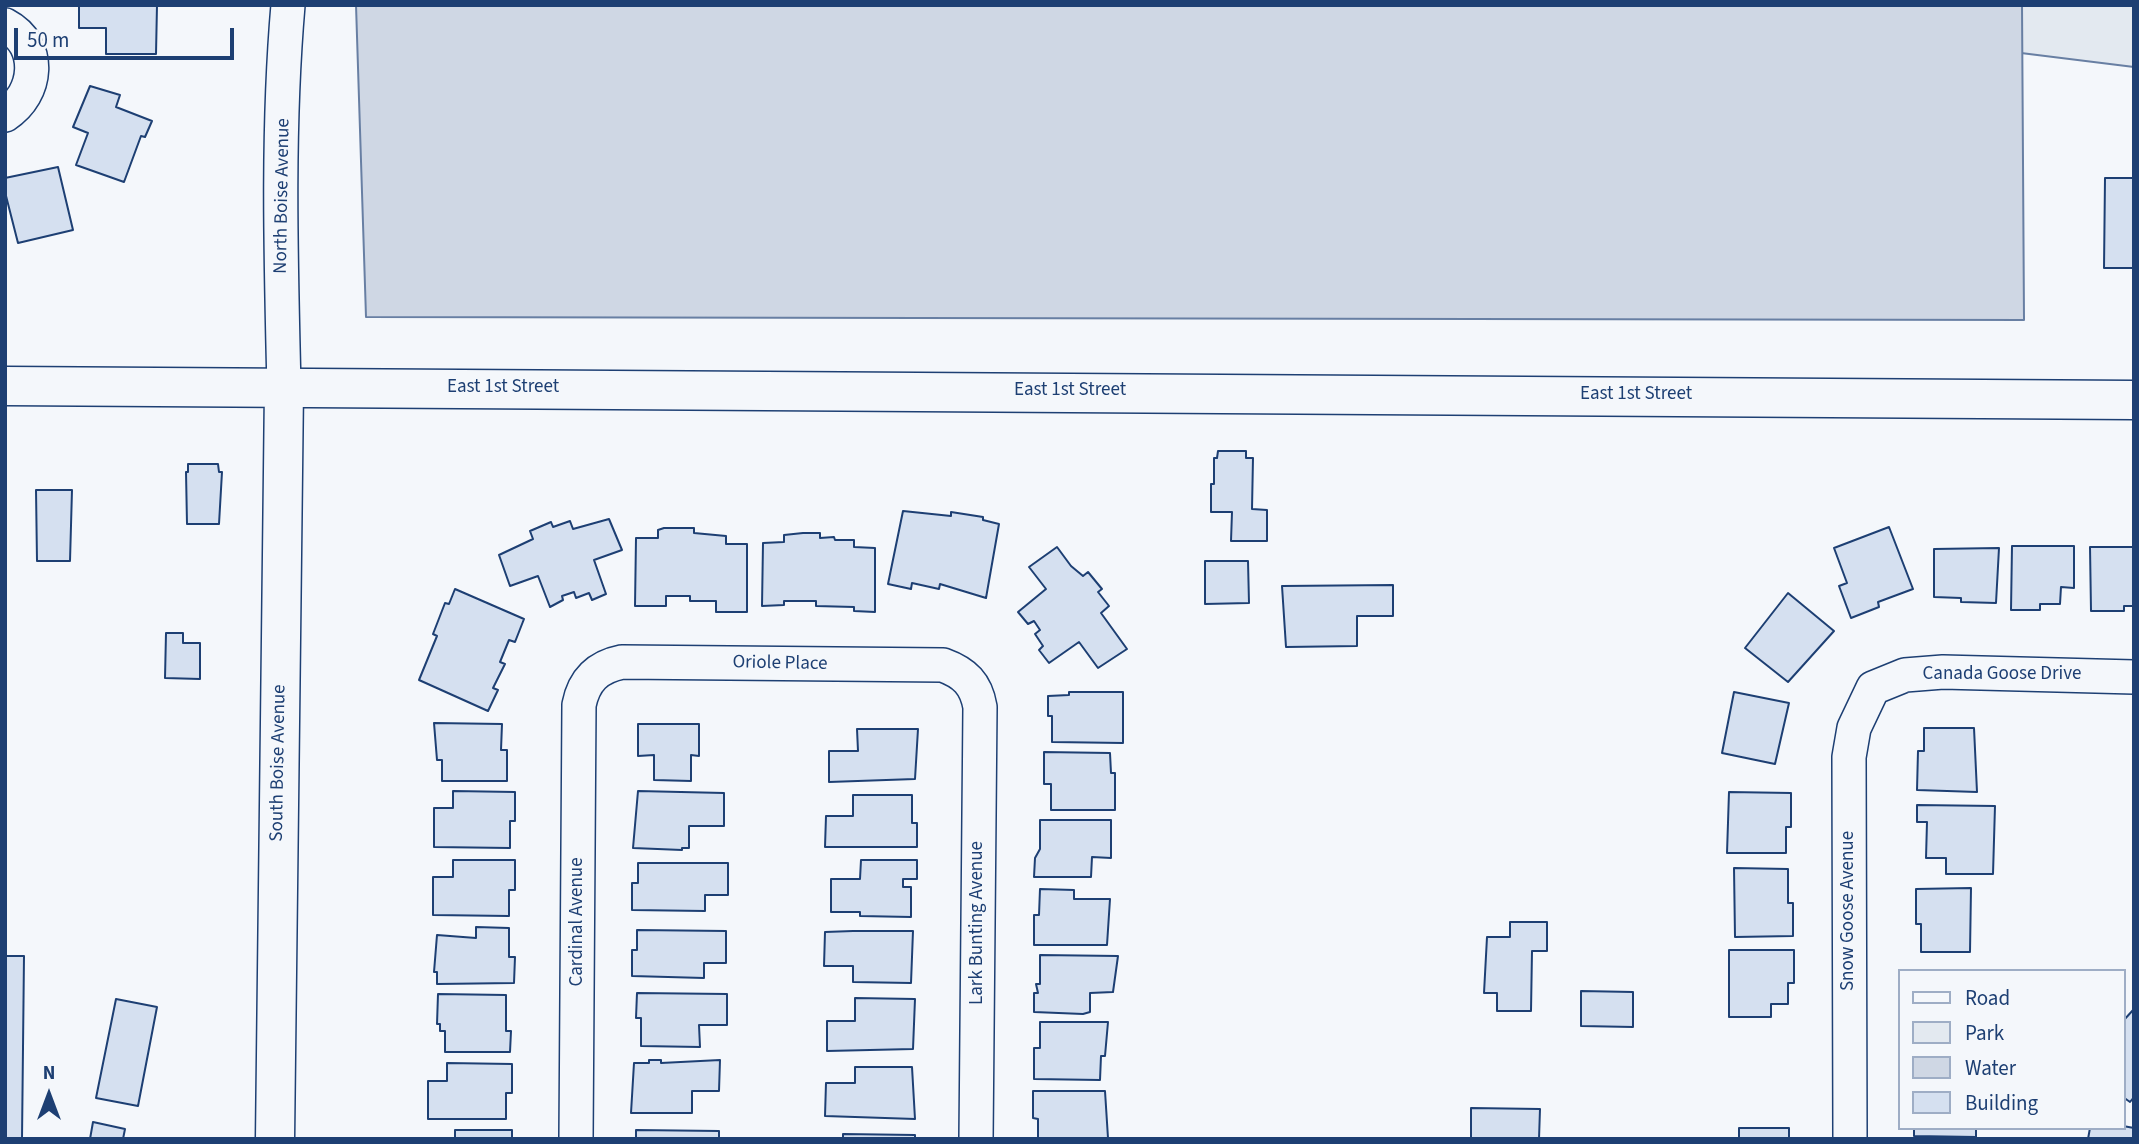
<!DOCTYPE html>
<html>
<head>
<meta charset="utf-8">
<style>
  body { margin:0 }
  #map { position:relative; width:2139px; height:1144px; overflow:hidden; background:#f4f7fb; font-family:"Source Sans 3",sans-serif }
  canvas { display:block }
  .frame { position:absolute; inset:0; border:7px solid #1d3f73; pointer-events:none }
  .legend { position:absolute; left:1898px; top:969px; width:228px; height:161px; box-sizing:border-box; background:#f4f7fb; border:2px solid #9eadc5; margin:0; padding:9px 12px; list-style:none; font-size:21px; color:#1d3f73 }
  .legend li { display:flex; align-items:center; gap:14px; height:35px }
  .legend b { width:35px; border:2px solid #9eadc5 }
  .north { position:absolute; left:14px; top:1060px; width:70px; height:70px; -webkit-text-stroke:5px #f4f7fb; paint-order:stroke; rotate:0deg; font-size:19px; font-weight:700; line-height:28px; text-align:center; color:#1d3f73 }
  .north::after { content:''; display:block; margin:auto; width:24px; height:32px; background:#1d3f73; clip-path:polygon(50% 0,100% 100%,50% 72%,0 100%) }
  .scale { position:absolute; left:14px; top:28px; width:220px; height:32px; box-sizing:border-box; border:4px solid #1d3f73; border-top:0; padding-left:9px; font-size:21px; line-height:24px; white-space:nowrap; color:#1d3f73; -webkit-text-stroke:5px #f4f7fb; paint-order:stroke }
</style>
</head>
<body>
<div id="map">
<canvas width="2139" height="1144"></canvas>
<div class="frame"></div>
<ul class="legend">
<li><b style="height:9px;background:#f4f7fb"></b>Road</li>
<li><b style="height:19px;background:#e3e9f0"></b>Park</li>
<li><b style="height:19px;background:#cfd7e4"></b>Water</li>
<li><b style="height:19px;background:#d5e0f0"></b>Building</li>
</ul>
<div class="north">N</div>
<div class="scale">50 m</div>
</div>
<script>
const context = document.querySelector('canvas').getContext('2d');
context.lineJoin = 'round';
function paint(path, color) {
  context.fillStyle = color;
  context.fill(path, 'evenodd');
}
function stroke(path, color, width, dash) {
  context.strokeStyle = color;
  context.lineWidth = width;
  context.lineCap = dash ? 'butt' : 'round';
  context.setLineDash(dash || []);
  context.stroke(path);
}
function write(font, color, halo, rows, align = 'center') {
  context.font = font + ' "Source Sans 3",sans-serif';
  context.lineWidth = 5;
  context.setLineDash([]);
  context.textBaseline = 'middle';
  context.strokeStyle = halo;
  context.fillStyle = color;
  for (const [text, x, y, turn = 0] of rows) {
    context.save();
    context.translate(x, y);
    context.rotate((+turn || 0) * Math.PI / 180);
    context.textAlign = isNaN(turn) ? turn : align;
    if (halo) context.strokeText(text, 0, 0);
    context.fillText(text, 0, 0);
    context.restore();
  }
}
const green = new Path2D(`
  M 2022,5 L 2134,5 L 2134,67 L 2021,53 Z`);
paint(green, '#e3e9f0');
stroke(green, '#687fa3', 2);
const water = new Path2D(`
  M 356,5 L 2022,5 L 2024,320 L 366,317 Z`);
paint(water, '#cfd7e4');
stroke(water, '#687fa3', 2);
const building = new Path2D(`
  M 79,5 L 157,5 L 156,54 L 106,54 L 106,28 L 79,28 Z
  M 90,86 L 120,95 L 116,107 L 152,121 L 145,137 L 141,136 L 124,182 L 76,165 L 88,133 L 73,127 Z
  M 58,167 L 73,230 L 18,243 L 5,192 L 5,178 Z
  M 2105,178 L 2134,178 L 2134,268 L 2104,268 Z
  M 1218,451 L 1246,451 L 1246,458 L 1253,458 L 1252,509 L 1267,510 L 1267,541 L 1231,541 L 1232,512 L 1211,512 L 1211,484 L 1214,484 L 1214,458 L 1217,458 Z
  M 188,464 L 218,464 L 219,472 L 222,472 L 219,524 L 187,524 L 186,472 L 188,472 Z
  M 36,490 L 72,490 L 70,561 L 37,561 Z
  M 903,511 L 951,516 L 951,512 L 983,517 L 983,520 L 999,524 L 986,598 L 940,584 L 939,589 L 912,583 L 911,589 L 888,584 Z
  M 609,519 L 622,550 L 594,560 L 606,594 L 592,600 L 589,593 L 576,598 L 574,592 L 562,596 L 563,600 L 550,607 L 538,576 L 510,586 L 499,555 L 533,539 L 530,531 L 551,522 L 553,527 L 570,521 L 573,529 Z
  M 1889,527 L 1913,589 L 1878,602 L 1879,607 L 1851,618 L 1839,586 L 1847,583 L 1834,548 Z
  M 664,528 L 694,528 L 694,533 L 726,536 L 726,544 L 747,544 L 747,612 L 716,612 L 716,601 L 690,601 L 690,596 L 666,596 L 666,606 L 635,606 L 636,538 L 658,538 L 658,530 Z
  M 803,533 L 820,533 L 820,538 L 834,537 L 835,540 L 854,540 L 854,547 L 875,548 L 875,612 L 854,611 L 854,607 L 816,606 L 816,601 L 784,601 L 784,605 L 762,606 L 763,543 L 784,542 L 784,535 Z
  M 2012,546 L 2074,546 L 2074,588 L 2061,587 L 2060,604 L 2040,604 L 2040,610 L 2011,610 Z
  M 1057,547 L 1071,566 L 1083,576 L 1088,572 L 1102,589 L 1098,592 L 1109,606 L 1101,613 L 1127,649 L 1098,668 L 1079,642 L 1049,663 L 1039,650 L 1043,646 L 1035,634 L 1040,630 L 1034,621 L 1028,624 L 1018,612 L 1046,589 L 1029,567 Z
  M 2090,547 L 2134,547 L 2134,606 L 2124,606 L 2124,611 L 2091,611 Z
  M 1999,548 L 1996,603 L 1961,602 L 1961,598 L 1934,597 L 1934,549 Z
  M 1205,561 L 1248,561 L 1249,603 L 1205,604 Z
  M 1393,585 L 1393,616 L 1357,616 L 1357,646 L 1286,647 L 1282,586 Z
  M 455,589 L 524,619 L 515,642 L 509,640 L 500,662 L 505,664 L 493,688 L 498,690 L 488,711 L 419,680 L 437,636 L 433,634 L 445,603 L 449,604 Z
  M 1788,593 L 1834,631 L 1788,682 L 1745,648 Z
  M 166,633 L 183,633 L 183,643 L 200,643 L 200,679 L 165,678 Z
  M 1069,692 L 1123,692 L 1123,743 L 1052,742 L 1052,716 L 1048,716 L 1048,696 L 1069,695 Z
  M 1734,692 L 1789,703 L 1775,764 L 1722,753 Z
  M 434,723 L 502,724 L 501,750 L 507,750 L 507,781 L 442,781 L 442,760 L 437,760 Z
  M 638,724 L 699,724 L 699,756 L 691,755 L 691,781 L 654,780 L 654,755 L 638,756 Z
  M 1924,728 L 1974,728 L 1977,792 L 1917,790 L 1918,751 L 1924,751 Z
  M 857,729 L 918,729 L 915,779 L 829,782 L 829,751 L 858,751 Z
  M 1044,752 L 1110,753 L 1111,773 L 1115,773 L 1115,810 L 1051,810 L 1051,784 L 1044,784 Z
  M 453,791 L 515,792 L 515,821 L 510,821 L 510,848 L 434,847 L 434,808 L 453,808 Z
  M 638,791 L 724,793 L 724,826 L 689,826 L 689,848 L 682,848 L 682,850 L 633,848 Z
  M 1729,792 L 1791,793 L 1791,827 L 1786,827 L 1786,853 L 1727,853 Z
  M 853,795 L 912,795 L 912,823 L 917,823 L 917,847 L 825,847 L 826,816 L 853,816 Z
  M 1917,805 L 1995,806 L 1993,874 L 1946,874 L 1946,858 L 1926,858 L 1927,822 L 1917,822 Z
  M 1040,820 L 1111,820 L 1111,858 L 1092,857 L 1091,877 L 1034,877 L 1035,858 L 1040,849 Z
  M 453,860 L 515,860 L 515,890 L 509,890 L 509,916 L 433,915 L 433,877 L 453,877 Z
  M 861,860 L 917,860 L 917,879 L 903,879 L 903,887 L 911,887 L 911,917 L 860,916 L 860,912 L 831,912 L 831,879 L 860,879 Z
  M 638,863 L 728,863 L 728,895 L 705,895 L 705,911 L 632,910 L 632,883 L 638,883 Z
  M 1734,868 L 1788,869 L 1788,903 L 1793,903 L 1793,936 L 1735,937 Z
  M 1971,888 L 1970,952 L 1921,952 L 1921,924 L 1916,924 L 1916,889 Z
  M 1040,889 L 1074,890 L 1074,899 L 1110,899 L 1107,945 L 1034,945 L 1034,915 L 1039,915 Z
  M 1510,922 L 1547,922 L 1547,951 L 1532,951 L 1531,1011 L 1497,1011 L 1497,993 L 1484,993 L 1487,937 L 1510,937 Z
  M 476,927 L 509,928 L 509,957 L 515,957 L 514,983 L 437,984 L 437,972 L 434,972 L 437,935 L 476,938 Z
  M 637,930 L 726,931 L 726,963 L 704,963 L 704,978 L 632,976 L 632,950 L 637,950 Z
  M 853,931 L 913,931 L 911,983 L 853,982 L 853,966 L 824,966 L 825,932 Z
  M 1729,950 L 1794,950 L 1794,983 L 1788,983 L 1788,1004 L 1771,1004 L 1771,1017 L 1729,1017 Z
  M 1040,955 L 1118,956 L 1113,992 L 1090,993 L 1090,1012 L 1083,1014 L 1034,1012 L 1034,993 L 1038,993 L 1036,984 L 1040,984 Z
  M 5,956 L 24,956 L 22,1139 L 5,1139 Z
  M 1581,991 L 1633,992 L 1633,1027 L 1581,1026 Z
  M 637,993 L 727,994 L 727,1025 L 699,1025 L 700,1047 L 641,1046 L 641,1018 L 636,1018 Z
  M 438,994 L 506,995 L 506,1031 L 511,1031 L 510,1052 L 445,1052 L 445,1031 L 440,1031 L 440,1024 L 437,1024 Z
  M 855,998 L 915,999 L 913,1049 L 827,1051 L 827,1021 L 855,1021 Z
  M 116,999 L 157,1007 L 138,1106 L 96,1098 Z
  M 2134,1009 L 2134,1097 L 2130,1102 L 2123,1097 L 2123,1021 Z
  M 1040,1022 L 1108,1022 L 1105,1056 L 1101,1056 L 1100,1080 L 1034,1079 L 1034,1048 L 1040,1048 Z
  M 649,1060 L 661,1060 L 661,1063 L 720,1060 L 719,1091 L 692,1091 L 692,1113 L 631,1113 L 634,1063 L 649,1063 Z
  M 447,1063 L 512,1064 L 512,1093 L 506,1093 L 506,1119 L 428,1119 L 428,1081 L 447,1081 Z
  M 855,1067 L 912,1067 L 915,1119 L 825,1116 L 826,1083 L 855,1083 Z
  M 1033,1091 L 1105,1091 L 1108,1138 L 1038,1139 L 1038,1119 L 1033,1118 Z
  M 1471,1108 L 1540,1109 L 1539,1139 L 1471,1139 Z
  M 93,1122 L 125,1129 L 123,1139 L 90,1139 Z
  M 2123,1126 L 2134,1128 L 2134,1139 L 2088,1139 L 2090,1128 L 2123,1128 Z
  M 1739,1128 L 1789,1128 L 1789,1139 L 1739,1139 Z
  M 1914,1128 L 1976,1128 L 1976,1137 L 1914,1136 Z
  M 455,1130 L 512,1130 L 512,1139 L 455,1139 Z
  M 636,1130 L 719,1131 L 719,1139 L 636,1139 Z
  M 843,1134 L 915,1135 L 915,1139 L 843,1139 Z`);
paint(building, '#d5e0f0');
stroke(building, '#1d3f73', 2);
const minor = new Path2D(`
  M 5,25 C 43,45 38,94 5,115
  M 284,388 C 281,261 277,132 288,5
  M 576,1139 L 579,705 C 584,680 597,667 622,662 L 943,665 C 965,673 976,684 980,707 L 976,1139
  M 1850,1139 L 1849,757 L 1854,728 L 1873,688 L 1905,675 L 1943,672 L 2134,677`);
const major = new Path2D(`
  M 5,386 L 2134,400
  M 275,1139 L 284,388`);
stroke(minor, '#1d3f73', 36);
stroke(major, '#1d3f73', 41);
stroke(minor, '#f4f7fb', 33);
stroke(major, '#f4f7fb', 38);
write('19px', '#1d3f73', '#f4f7fb', [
  ["North Boise Avenue",283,196,-89],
  ["East 1st Street",503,388],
  ["East 1st Street",1070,391],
  ["East 1st Street",1636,395],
  ["Oriole Place",780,664,1],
  ["Canada Goose Drive",2002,675],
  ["South Boise Avenue",279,763,-89],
  ["Snow Goose Avenue",1849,911,-90],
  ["Cardinal Avenue",578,922,-90],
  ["Lark Bunting Avenue",978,923,-90]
]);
</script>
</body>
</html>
